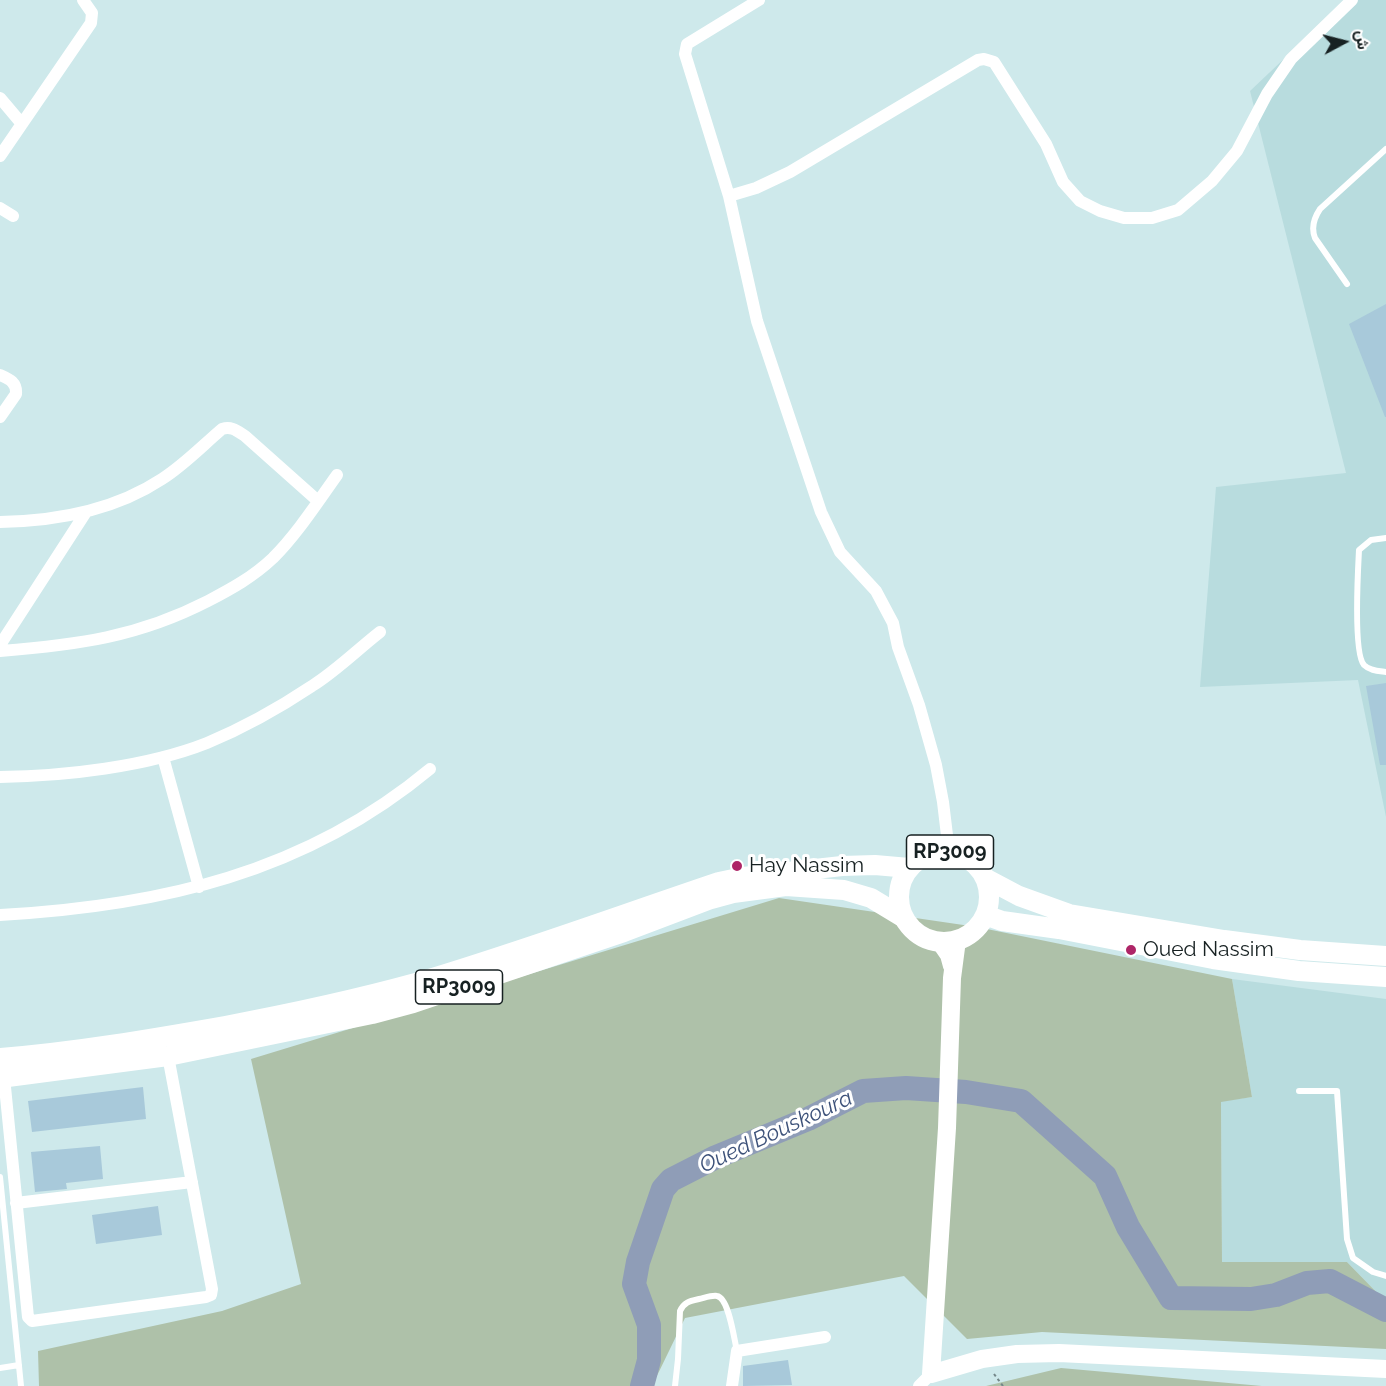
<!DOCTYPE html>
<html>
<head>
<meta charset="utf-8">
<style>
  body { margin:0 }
  #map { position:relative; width:1386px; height:1386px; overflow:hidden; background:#cee9eb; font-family:Raleway,Vazirmatn,sans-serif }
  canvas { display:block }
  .north { position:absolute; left:1314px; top:12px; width:60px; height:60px; -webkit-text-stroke:4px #fff; paint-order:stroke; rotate:83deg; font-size:16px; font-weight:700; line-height:24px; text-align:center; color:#172122 }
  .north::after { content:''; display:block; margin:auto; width:21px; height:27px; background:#172122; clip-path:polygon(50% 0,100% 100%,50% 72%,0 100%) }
</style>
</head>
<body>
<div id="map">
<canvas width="1386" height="1386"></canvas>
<div class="north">ش</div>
</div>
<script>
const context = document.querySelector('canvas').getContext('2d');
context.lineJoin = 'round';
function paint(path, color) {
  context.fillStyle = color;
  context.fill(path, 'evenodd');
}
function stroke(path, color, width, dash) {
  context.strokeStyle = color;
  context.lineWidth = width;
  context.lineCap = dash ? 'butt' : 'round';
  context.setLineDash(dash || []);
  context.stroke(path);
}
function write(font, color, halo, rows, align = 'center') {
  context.font = font + ' Raleway,sans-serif';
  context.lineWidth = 6;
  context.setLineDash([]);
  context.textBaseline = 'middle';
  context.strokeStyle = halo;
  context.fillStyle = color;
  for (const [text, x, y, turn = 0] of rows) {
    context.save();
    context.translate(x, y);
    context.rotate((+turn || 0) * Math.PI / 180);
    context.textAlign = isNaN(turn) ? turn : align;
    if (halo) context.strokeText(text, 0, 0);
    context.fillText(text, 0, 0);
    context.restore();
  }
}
paint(new Path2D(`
  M 1346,0 L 1386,0 L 1386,817 L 1358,680 L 1200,687 L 1216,487 L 1346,473 L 1250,91 Z
  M 1232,979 L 1386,999 L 1386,1302 L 1347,1262 L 1222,1263 L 1221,1101 L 1252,1097 Z`), '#b8dcde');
paint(new Path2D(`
  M 779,898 L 977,927 L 1232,979 L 1252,1097 L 1221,1102 L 1222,1262 L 1347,1262 L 1386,1302 L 1386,1349 L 1042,1332 L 967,1339 L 904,1276 L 685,1318 L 652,1386 L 39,1386 L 38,1351 L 222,1311 L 301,1284 L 251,1059 Z
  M 1061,1368 L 1262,1386 L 986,1386 Z`), '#aec1a9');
stroke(new Path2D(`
  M 642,1386 L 649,1360 L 649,1325 L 634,1284 L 638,1262 L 663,1189 L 671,1180 L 716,1157 L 808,1119 L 863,1091 L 906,1088 L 966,1092 L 1021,1101 L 1105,1176 L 1128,1227 L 1171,1298 L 1251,1299 L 1276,1295 L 1307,1283 L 1330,1281 L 1386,1310`), '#8f9db7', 24);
paint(new Path2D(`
  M 1386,304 L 1386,417 L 1385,417 L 1349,324 Z
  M 1386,683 L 1386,765 L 1380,765 L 1366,686 Z
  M 143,1087 L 146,1119 L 32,1132 L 28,1101 Z
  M 100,1146 L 103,1179 L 66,1183 L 67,1189 L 35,1192 L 31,1152 Z
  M 158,1206 L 162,1235 L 96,1244 L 92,1215 Z
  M 788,1360 L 792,1385 L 743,1386 L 743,1366 Z`), '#a8c9da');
stroke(new Path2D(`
  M 994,1374 L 1003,1386`), '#748789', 2, [3, 3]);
stroke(new Path2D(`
  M 1347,284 L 1315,238 C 1311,228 1314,218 1320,209 L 1386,149
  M 1386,538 L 1371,540 L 1359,550 C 1358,570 1353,653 1364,665 C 1370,671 1379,671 1386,672
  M 1299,1091 L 1337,1091 L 1347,1239 L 1353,1258 L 1373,1272 L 1386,1276
  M 0,1177 L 21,1386
  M 0,1368 L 19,1365
  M 675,1386 L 678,1359 L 680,1311 C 684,1302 690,1301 699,1299 C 704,1298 712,1295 717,1296 C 729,1298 734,1339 737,1351`), '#fff', 6);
stroke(new Path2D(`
  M 759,0 L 687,44 L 685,54 L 729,196 L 757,321 L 821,512 L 840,552 L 876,591 L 893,623 L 898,647 L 919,705 L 936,765 L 943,802 L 949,852
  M 0,98 L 22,124
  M 0,156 L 91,23 L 92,13 L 83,0
  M 729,196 L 756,188 L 790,172 L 978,60 L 984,59 L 994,62 L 1046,144 L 1063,182 L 1080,201 L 1100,211 L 1124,218 L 1152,218 L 1178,210 L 1212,181 L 1237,151 L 1267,94 L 1291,59 L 1352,0
  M 0,208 L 13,216
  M 0,375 C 9,379 17,382 16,394 L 0,417
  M 0,522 C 56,521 115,510 162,479 C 184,465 202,446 222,429 C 232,426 237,431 245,436 L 318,501
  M 0,645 L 86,512
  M 0,651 C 77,645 138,637 208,601 C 231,589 253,577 273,558 C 297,534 317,503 337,475
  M 163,757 L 199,887
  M 0,777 C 65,776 146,767 207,743 C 243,728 279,708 312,686 C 336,671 357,650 380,632
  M 0,915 C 160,906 305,873 430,769
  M 4,1077 L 28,1317 L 32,1321 L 206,1297 L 211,1295 L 212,1289 L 168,1056
  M 16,1203 L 192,1182
  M 732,1386 L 737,1351 L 825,1337
  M 919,1386 L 931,1374`), '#fff', 12);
stroke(new Path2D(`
  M 957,940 L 952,978 L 947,1128 L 931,1374 L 982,1359 L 1017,1354 L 1059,1353 L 1386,1369
  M 940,942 L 949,955 L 952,966`), '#fff', 18);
stroke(new Path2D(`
  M899 897a45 45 0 1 1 90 0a45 45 0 1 1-90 0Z
  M 985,878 L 1019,896 L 1069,914 L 1224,940 L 1300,950 L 1386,956
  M 985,915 L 1002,921 L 1059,929 L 1213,959 L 1299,971 L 1386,977
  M 0,1058 C 75,1052 151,1039 225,1026 C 289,1014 354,1000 416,983 C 518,953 618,916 719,882 L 743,877 L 842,866 L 875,865 L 909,868
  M 0,1078 L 168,1056 L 372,1014 L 413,1003 L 624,932 L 711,899 L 733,893 L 786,886 L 844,890 L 871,898 L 904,918`), '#fff', 20);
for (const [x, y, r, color] of [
  [737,866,6,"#ae2567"],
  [1131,950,6,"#ae2567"]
]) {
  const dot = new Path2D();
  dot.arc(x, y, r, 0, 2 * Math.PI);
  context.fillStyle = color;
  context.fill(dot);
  stroke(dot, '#fff', 2);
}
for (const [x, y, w] of [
  [950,852,87],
  [459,987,87]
]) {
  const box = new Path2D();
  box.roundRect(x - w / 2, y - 17, w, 34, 4.5);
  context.fillStyle = '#fff';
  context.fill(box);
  stroke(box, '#172122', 1.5);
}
write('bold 20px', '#172122', null, [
  ["RP3009",950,852],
  ["RP3009",459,987]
]);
write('21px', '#172122', '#fff', [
  ["Hay Nassim",749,866],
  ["Oued Nassim",1143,950]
], 'left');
write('italic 22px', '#3c5179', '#fff', [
  ["Oued Bouskoura",776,1132,-25]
]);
</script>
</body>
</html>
